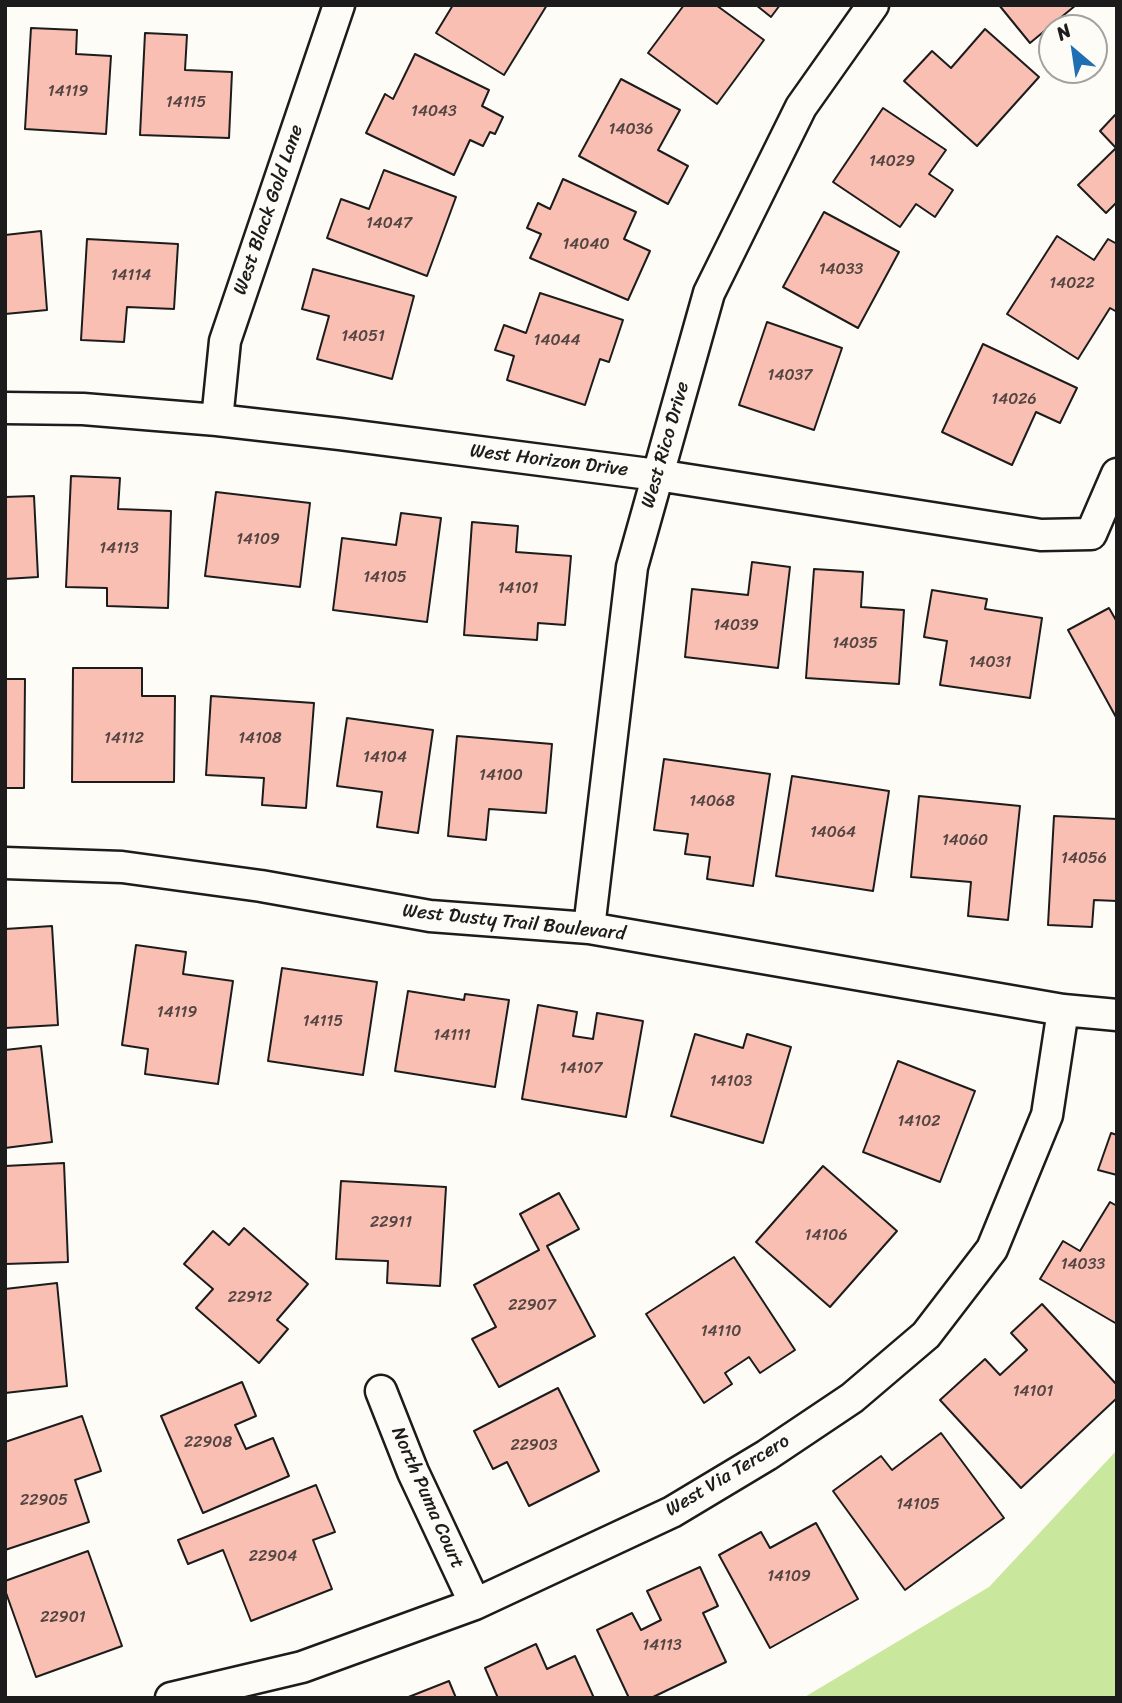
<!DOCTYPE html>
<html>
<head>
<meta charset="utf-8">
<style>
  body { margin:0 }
  #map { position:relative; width:1122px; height:1703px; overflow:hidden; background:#fdfcf7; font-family:Sriracha,sans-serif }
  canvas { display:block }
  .frame { position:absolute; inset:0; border:7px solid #1c1c1c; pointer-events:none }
  .north { position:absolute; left:1038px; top:14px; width:70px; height:70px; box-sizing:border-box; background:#fdfcf7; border:2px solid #a3a29f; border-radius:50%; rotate:331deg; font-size:19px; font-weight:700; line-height:28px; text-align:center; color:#1c1c1c }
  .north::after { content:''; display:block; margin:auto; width:24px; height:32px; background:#1f6fb2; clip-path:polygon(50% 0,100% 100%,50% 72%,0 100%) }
</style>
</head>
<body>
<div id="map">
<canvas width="1122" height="1703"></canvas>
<div class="frame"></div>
<div class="north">N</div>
</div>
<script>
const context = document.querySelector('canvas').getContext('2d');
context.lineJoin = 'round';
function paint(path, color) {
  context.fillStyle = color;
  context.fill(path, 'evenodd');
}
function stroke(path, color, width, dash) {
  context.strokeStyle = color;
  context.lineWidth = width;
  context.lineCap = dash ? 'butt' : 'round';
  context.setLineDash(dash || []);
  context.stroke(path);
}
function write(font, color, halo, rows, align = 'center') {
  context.font = font + ' Sriracha,sans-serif';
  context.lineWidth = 6;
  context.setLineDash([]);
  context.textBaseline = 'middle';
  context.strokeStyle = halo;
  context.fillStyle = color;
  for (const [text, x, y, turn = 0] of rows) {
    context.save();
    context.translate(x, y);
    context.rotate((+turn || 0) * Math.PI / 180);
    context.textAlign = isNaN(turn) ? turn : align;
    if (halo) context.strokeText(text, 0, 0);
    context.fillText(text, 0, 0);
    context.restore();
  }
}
paint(new Path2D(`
  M 1117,1450 L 1117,1698 L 803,1698 L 989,1587 Z`), '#cae79e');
const building = new Path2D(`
  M 453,5 L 547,5 L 504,75 L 436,33 Z
  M 684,5 L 716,5 L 764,40 L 717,104 L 648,53 Z
  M 756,5 L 780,5 L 771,17 Z
  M 999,5 L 1076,5 L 1030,43 Z
  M 31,28 L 77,30 L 76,54 L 111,56 L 106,134 L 25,129 Z
  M 985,29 L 1039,77 L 977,146 L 904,81 L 932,51 L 951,68 Z
  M 145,33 L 187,35 L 185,70 L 232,72 L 229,138 L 140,135 Z
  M 415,54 L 489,90 L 482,106 L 503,117 L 495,134 L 490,132 L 483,146 L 470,140 L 454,175 L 366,133 L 385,94 L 393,99 Z
  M 621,79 L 680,110 L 658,150 L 688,166 L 668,204 L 579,156 Z
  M 883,108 L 946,150 L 929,174 L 953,190 L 935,217 L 916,204 L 900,227 L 833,182 Z
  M 1115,115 L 1117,117 L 1117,202 L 1106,213 L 1078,185 L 1116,148 L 1100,131 Z
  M 384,170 L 456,197 L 427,276 L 327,238 L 341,199 L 369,209 Z
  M 563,179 L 636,212 L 624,239 L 650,251 L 628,300 L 530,258 L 541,234 L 527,228 L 538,203 L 550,209 Z
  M 824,212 L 899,252 L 858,328 L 783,287 Z
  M 41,231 L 47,310 L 5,314 L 5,235 Z
  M 1057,236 L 1094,260 L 1108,239 L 1117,244 L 1117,312 L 1110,308 L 1078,359 L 1007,314 Z
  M 87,239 L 178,244 L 174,309 L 127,307 L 124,342 L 81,340 Z
  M 313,269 L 414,296 L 392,379 L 317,359 L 329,316 L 302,309 Z
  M 540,293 L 623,320 L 609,362 L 600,359 L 585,405 L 507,380 L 514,356 L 495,350 L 504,325 L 526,333 Z
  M 767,322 L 842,348 L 814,430 L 739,405 Z
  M 983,344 L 1077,388 L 1060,423 L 1036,412 L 1012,465 L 942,432 Z
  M 71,476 L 120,478 L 118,509 L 171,511 L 168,608 L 107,606 L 107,588 L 66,587 Z
  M 216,492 L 310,503 L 300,587 L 205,576 Z
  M 34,496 L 38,577 L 5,579 L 5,497 Z
  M 401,513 L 441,518 L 427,622 L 333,610 L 342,538 L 396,545 Z
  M 472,522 L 518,526 L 516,552 L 571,556 L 565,625 L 538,623 L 537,640 L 464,635 Z
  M 752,562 L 790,567 L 778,668 L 685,657 L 692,589 L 748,595 Z
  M 814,569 L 863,572 L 861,607 L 904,610 L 899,684 L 806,678 Z
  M 932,590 L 987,599 L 985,609 L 1042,618 L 1030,698 L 940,685 L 947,641 L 924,637 Z
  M 1109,608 L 1117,622 L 1117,719 L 1068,630 Z
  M 73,668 L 142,668 L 142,696 L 175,696 L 174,782 L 72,782 Z
  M 5,679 L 25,679 L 24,788 L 5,788 Z
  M 211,696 L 314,703 L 306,808 L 262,805 L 264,778 L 206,775 Z
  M 347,718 L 433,730 L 418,833 L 377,827 L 382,792 L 337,786 Z
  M 457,736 L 552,744 L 546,813 L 489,809 L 486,840 L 448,836 Z
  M 664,759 L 770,774 L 753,886 L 707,879 L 710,857 L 685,854 L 688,834 L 654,830 Z
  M 792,776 L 889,791 L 873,891 L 776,876 Z
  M 919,796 L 1020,806 L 1008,920 L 968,916 L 971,882 L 911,877 Z
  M 1054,816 L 1117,819 L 1117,901 L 1094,900 L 1092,927 L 1048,925 Z
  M 52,926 L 58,1025 L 5,1028 L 5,929 Z
  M 136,945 L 186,952 L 183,974 L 233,981 L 218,1084 L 145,1074 L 148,1049 L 122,1045 Z
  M 282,968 L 377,982 L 363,1075 L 268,1061 Z
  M 408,991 L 464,1000 L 465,994 L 509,1000 L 495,1087 L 395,1071 Z
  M 538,1005 L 577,1012 L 573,1036 L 593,1039 L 597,1013 L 643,1021 L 626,1117 L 522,1099 Z
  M 695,1034 L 743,1048 L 747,1034 L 791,1047 L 763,1143 L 671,1116 Z
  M 41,1046 L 52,1142 L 5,1148 L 5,1050 Z
  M 898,1061 L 975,1091 L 940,1182 L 863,1152 Z
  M 1111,1133 L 1117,1135 L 1117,1175 L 1098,1170 Z
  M 64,1163 L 68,1262 L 5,1264 L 5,1166 Z
  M 823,1166 L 897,1231 L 830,1307 L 756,1242 Z
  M 341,1181 L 446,1187 L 440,1286 L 387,1283 L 388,1261 L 336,1259 Z
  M 559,1193 L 579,1229 L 547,1246 L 595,1336 L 499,1387 L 472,1339 L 496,1327 L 474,1285 L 539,1250 L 520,1214 Z
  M 1110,1202 L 1117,1206 L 1117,1324 L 1040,1279 L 1063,1241 L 1080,1251 Z
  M 244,1228 L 308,1284 L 277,1320 L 288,1329 L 259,1363 L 196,1308 L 213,1289 L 184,1264 L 213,1231 L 229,1245 Z
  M 734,1257 L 795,1350 L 760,1373 L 749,1357 L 725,1373 L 732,1384 L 704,1403 L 646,1314 Z
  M 57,1283 L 67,1386 L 5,1393 L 5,1289 Z
  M 1042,1304 L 1117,1385 L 1117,1398 L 1021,1488 L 940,1400 L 985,1359 L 1000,1375 L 1027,1350 L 1011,1333 Z
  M 242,1382 L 256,1416 L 235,1425 L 246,1449 L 273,1438 L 289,1476 L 203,1513 L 161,1416 Z
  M 558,1388 L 599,1471 L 529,1506 L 507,1462 L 493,1469 L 474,1431 Z
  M 82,1416 L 101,1471 L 75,1480 L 89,1522 L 5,1550 L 5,1442 Z
  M 941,1433 L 1004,1518 L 905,1590 L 833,1491 L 881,1456 L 892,1470 Z
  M 316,1485 L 335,1532 L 313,1540 L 332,1589 L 251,1621 L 223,1550 L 188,1564 L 178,1540 Z
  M 816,1523 L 858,1599 L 770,1648 L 719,1555 L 761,1532 L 770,1548 Z
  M 88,1551 L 122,1646 L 36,1677 L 5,1590 L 5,1581 Z
  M 700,1567 L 718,1606 L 703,1613 L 726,1662 L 651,1698 L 629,1698 L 597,1630 L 632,1613 L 641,1630 L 661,1620 L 647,1591 Z
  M 536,1644 L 547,1669 L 575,1656 L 594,1698 L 498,1698 L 485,1668 Z
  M 449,1681 L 456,1698 L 406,1698 Z`);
paint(building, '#fabfb3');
stroke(building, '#1c1c1c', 2);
const minor = new Path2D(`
  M 5,408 L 83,409 L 217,420 L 340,434 L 657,475 L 1041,535 L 1091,534 L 1117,474
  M 217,420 L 225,341 L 339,5
  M 5,863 L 122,867 L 261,886 L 430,916 L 589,928 L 1063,1010 L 1117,1015
  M 589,928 L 632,567 L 709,293 L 801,107 L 873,5
  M 381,1391 L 413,1472 L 475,1604
  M 171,1698 L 302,1667 L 475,1604 L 672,1512 L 767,1455 L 852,1398 L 926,1335 L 992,1249 L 1047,1115 L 1063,1010`);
stroke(minor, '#1c1c1c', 35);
stroke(minor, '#fdfcf7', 30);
write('16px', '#544542', null, [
  ["14119",68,92],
  ["14115",186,103],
  ["14043",434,112],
  ["14036",631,130],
  ["14029",892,162],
  ["14047",389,224],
  ["14040",586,245],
  ["14033",841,270],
  ["14114",131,276],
  ["14022",1072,284],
  ["14051",363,337],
  ["14044",557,341],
  ["14037",790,376],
  ["14026",1014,400],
  ["14109",258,540],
  ["14113",119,549],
  ["14105",385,578],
  ["14101",518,589],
  ["14039",736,626],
  ["14035",855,644],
  ["14031",990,663],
  ["14112",124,739],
  ["14108",260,739],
  ["14104",385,758],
  ["14100",501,776],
  ["14068",712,802],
  ["14064",833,833],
  ["14060",965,841],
  ["14056",1084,859],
  ["14119",177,1013],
  ["14115",323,1022],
  ["14111",452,1036],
  ["14107",581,1069],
  ["14103",731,1082],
  ["14102",919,1122],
  ["22911",391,1223],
  ["14106",826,1236],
  ["14033",1083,1265],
  ["22912",250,1298],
  ["22907",532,1306],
  ["14110",721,1332],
  ["14101",1033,1392],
  ["22908",208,1443],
  ["22903",534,1446],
  ["22905",44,1501],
  ["14105",918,1505],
  ["22904",273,1557],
  ["14109",789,1577],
  ["22901",63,1618],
  ["14113",662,1646]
]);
write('19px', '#1c1c1c', '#fdfcf7', [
  ["West Black Gold Lane",269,210,-71],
  ["West Rico Drive",666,445,-74],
  ["West Horizon Drive",549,461,7],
  ["West Dusty Trail Boulevard",514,923,6],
  ["West Via Tercero",728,1476,-31],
  ["North Puma Court",427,1498,66]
]);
</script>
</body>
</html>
